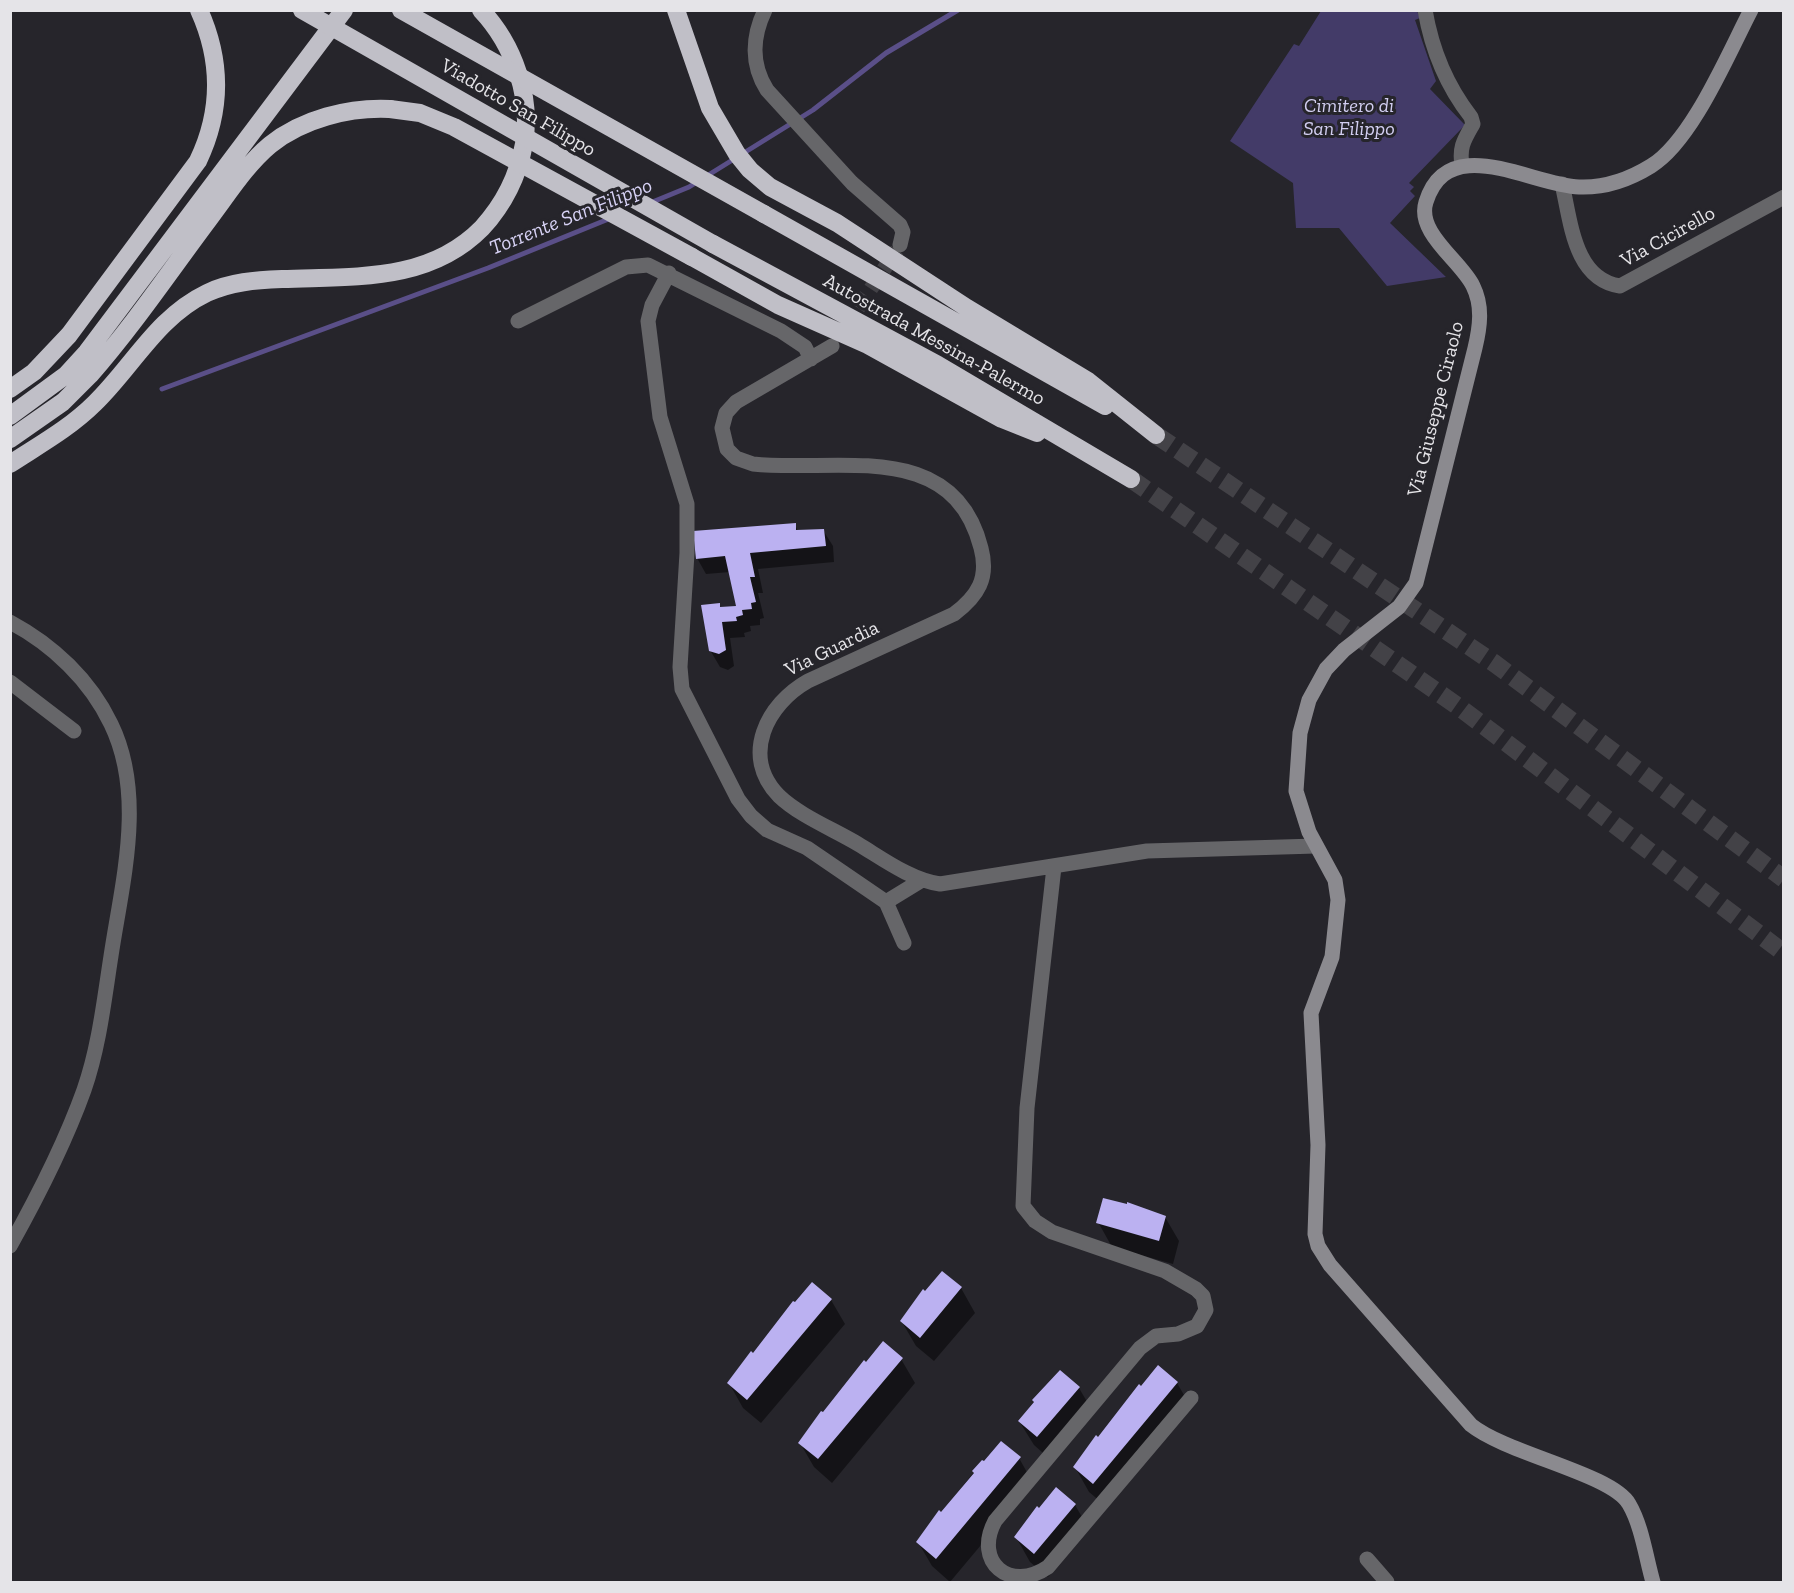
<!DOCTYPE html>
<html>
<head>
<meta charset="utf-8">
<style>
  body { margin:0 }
  #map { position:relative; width:1794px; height:1593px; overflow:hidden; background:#26252b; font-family:"Zilla Slab",serif }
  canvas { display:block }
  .frame { position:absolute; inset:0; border:12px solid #e5e4e8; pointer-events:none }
</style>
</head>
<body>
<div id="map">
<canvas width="1794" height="1593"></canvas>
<div class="frame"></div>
</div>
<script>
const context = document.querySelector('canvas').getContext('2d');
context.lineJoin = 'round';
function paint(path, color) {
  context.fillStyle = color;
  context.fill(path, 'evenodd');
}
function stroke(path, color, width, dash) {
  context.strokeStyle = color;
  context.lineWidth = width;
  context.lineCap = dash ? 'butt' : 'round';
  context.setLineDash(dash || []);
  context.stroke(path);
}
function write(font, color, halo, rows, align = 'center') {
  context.font = font + ' "Zilla Slab",serif';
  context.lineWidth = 6;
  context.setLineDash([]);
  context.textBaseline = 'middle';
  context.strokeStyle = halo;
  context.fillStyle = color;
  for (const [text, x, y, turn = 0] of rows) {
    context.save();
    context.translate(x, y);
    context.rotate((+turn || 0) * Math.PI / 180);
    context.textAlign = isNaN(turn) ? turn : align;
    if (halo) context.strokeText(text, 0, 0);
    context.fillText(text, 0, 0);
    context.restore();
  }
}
paint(new Path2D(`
  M 1321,11 L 1417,11 L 1420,18 L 1415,20 L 1436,81 L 1430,89 L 1465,125 L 1409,183 L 1414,187 L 1410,191 L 1415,196 L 1390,223 L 1446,277 L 1387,286 L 1339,228 L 1296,228 L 1293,183 L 1230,141 L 1294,44 L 1299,46 Z`), '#433b68');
paint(new Path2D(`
  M 795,525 L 798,531 L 823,530 L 833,546 L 834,562 L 758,569 L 763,593 L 758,593 L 764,618 L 760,619 L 760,625 L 750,626 L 751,631 L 744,633 L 745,637 L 730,638 L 734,666 L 728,670 L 720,667 L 710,650 L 719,605 L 721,608 L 738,607 L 730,572 L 706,574 L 697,558 Z
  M 1165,1217 L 1179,1241 L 1173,1264 L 1112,1247 L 1098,1222 Z
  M 961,1288 L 975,1313 L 934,1361 L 916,1346 L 902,1322 Z
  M 831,1300 L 845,1324 L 761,1423 L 743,1408 L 729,1383 L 753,1355 Z
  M 901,1359 L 915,1383 L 832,1483 L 814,1467 L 800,1443 Z
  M 1177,1383 L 1191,1407 L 1107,1507 L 1089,1492 L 1075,1467 L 1099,1439 Z
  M 1079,1388 L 1093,1412 L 1052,1461 L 1034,1445 L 1019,1421 L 1042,1391 Z
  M 1019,1458 L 1033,1483 L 950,1582 L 932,1566 L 918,1542 L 982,1462 Z
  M 1075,1505 L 1089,1529 L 1048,1577 L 1030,1562 L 1016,1537 Z`), '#0007');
stroke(new Path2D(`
  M 650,203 L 689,187 L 813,110 L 886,53 L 958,10
  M 162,389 L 488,268 L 611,218`), '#5a4f88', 5);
paint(new Path2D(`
  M 796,523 L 796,530 L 824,529 L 826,546 L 750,553 L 755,577 L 750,577 L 756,602 L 751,603 L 752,609 L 742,610 L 743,615 L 736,617 L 737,621 L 722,622 L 726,650 L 719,654 L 709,651 L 701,605 L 720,603 L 720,607 L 736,606 L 725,556 L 696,559 L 693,531 Z
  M 1103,1198 L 1127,1204 L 1127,1202 L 1166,1216 L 1159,1241 L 1096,1223 Z
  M 942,1271 L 962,1287 L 920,1338 L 900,1321 L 923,1289 L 925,1291 Z
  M 812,1282 L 832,1299 L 747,1400 L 727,1383 L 751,1351 L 753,1353 L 793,1301 L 795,1302 Z
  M 883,1341 L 903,1358 L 818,1459 L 798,1443 L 821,1411 L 823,1412 L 864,1360 L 866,1362 Z
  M 1158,1365 L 1178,1382 L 1093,1484 L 1073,1467 L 1096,1435 L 1098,1437 L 1139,1384 L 1141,1386 Z
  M 1060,1370 L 1080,1387 L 1037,1437 L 1018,1421 L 1034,1402 L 1032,1400 Z
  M 1001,1441 L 1021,1457 L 936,1559 L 916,1542 L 939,1510 L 941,1512 L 974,1473 L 972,1471 L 982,1460 L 984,1461 Z
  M 1056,1487 L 1076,1504 L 1034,1554 L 1014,1537 L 1037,1506 L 1039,1508 Z`), '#bbb1f1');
stroke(new Path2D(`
  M 845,327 L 897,250`), '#434247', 15, [15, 8]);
stroke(new Path2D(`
  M 1156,435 L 1494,663 L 1784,879
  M 1131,479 L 1459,707 L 1784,953`), '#434247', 18, [18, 9]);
stroke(new Path2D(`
  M 765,10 C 752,37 751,65 767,90 L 852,183 L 900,225 L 903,232 L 900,245
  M 1425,10 C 1432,51 1446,85 1471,117 L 1473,124 C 1464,140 1459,147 1462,165
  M 1562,184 C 1571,222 1574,279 1620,286 L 1784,197
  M 669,273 L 652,305 L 648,321 L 660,417 L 687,504 L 687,553 L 680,667 L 682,689 L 738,799 L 751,816 L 767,830 L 807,848 L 886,902 L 904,943
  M 518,321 L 626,267 L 648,265 L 781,331 L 805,347 L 811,359
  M 832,346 L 736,402 L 726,413 L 722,428 L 727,449 L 736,458 L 753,464 C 836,473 953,437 981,548 C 989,578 978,596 954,614 L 808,681 C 767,704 740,756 779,796 C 800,816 833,829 858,844 C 883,859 911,880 940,884 L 1147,851 L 1316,846
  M 10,622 C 53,645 90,680 111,724 C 146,796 122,882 111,956 C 104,1001 99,1047 84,1090 C 65,1143 38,1196 10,1246
  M 10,682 L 74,731
  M 1054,867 L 1027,1108 L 1023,1206 L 1035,1221 L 1052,1232 L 1165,1271 L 1196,1289 L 1203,1296 L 1206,1310 L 1197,1326 L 1178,1334 L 1156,1336 L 1140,1348 L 995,1521 C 973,1562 1010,1593 1048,1567 L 1191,1398
  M 886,902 L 922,880
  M 1367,1559 L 1387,1582`), '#666669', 15);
stroke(new Path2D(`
  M 1653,1582 C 1646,1558 1642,1526 1629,1504 C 1612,1474 1507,1454 1471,1425 L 1330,1265 L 1318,1246 L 1315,1234 L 1318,1145 L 1311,1013 L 1332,957 L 1338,900 L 1335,880 L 1309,832 L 1296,791 L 1300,733 L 1309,700 L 1326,669 L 1344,650 L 1399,607 L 1416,583 L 1475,348 C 1480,327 1483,306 1473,286 C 1461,261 1416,233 1426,202 C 1448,131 1531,185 1579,187 C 1604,188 1630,179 1651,166 C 1692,141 1728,54 1751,10`), '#8b8a8f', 15);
stroke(new Path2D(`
  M 676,10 L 710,108 L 737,154 L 750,170 L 770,187 L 837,223 L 967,308 L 1088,381 L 1156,435
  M 764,214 L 1105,406
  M 713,244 L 938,365 L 1131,479
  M 692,257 L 778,305 L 868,345 L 1002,419 L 1037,433
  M 10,389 L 34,372 L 69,335 L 198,161 C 222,111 222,61 199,10
  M 10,416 L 66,375 L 87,352 L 344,10
  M 10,439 L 63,402 L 90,375 C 133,326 170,271 209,219 C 228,194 246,165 270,145 C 302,119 349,107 390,109
  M 10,464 C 39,445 70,428 95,403 C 133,366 157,317 207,293 C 230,282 256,280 282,279 C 353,276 428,283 482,228 C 504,204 518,176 524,144 C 532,97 514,45 481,10`), '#c0bfc7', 18);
stroke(new Path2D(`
  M 302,10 L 713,244
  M 401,10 L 764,214
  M 390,109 L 420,113 L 454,127 L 692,257`), '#c0bfc7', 18);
write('italic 20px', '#d2cef1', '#26252b', [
  ["Cimitero di",1349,106],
  ["San Filippo",1349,129]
]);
write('20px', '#e5e4e8', '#26252b', [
  ["Viadotto San Filippo",518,108,30],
  ["Via Cicirello",1668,237,-29],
  ["Autostrada Messina-Palermo",934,340,29],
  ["Via Giuseppe Ciraolo",1436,409,-76],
  ["Via Guardia",832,649,-26]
]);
write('italic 21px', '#d7d2f5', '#26252b', [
  ["Torrente San Filippo",571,217,-22]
]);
</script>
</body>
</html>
